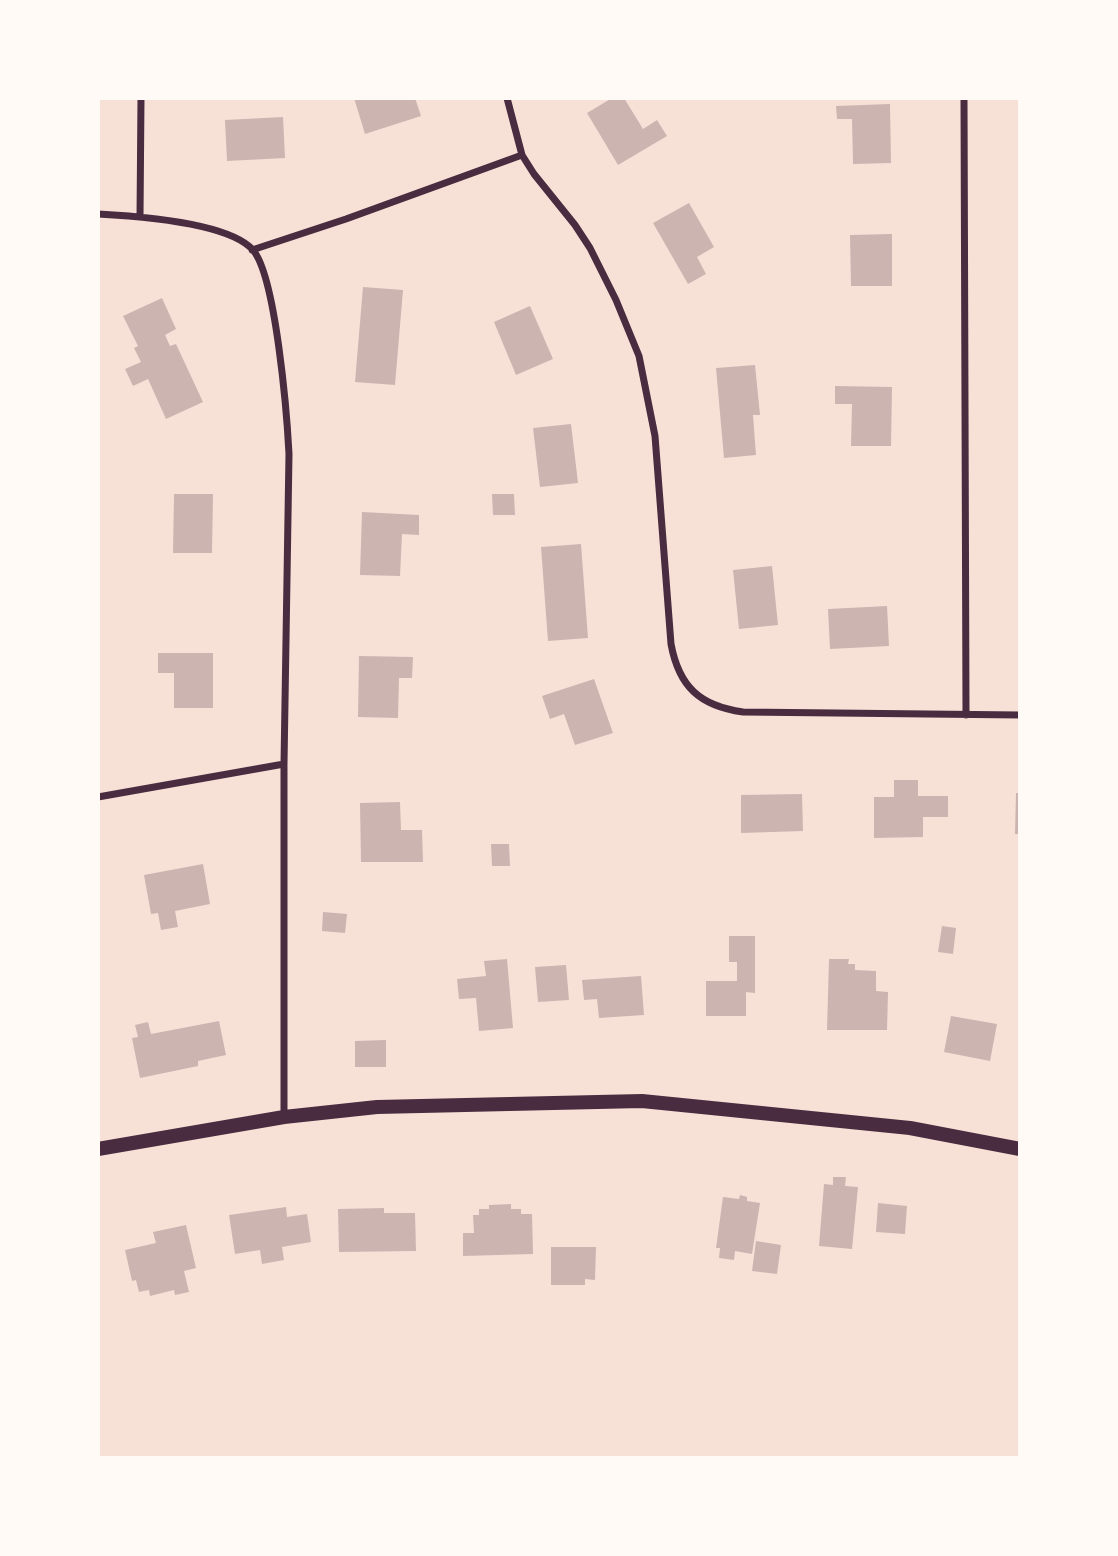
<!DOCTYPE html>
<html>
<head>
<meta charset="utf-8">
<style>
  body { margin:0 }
  #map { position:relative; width:1118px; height:1556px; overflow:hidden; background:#f7e1d7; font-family:Figtree,sans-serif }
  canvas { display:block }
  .frame { position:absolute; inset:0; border:100px solid #fffaf5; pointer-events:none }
</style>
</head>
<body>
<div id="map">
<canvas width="1118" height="1556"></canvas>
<div class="frame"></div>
</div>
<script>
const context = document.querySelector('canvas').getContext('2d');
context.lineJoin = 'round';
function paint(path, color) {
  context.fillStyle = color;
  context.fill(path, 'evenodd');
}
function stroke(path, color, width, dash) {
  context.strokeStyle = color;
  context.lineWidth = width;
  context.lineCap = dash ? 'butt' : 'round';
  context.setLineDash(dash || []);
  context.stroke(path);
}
paint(new Path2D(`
  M 354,98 L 415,98 L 421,116 L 365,134 Z
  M 612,98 L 624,98 L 643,129 L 657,120 L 667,136 L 618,165 L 587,113 Z
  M 890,104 L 891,163 L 853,164 L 852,119 L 837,119 L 836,106 Z
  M 283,117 L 285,158 L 227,161 L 225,120 Z
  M 689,203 L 714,247 L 697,257 L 706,274 L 688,284 L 653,223 Z
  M 892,234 L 892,286 L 851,286 L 850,235 Z
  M 363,287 L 403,290 L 395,385 L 355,382 Z
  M 162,298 L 176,329 L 165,335 L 170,346 L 176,344 L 203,402 L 166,419 L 148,379 L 133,386 L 125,369 L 141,362 L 134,348 L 138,346 L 123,316 Z
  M 530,306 L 553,359 L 516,375 L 494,322 Z
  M 755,365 L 760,415 L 753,415 L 756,455 L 724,458 L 716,368 Z
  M 835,386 L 892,387 L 891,446 L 851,446 L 852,404 L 835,404 Z
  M 571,424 L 578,483 L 540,487 L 533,428 Z
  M 174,494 L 213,494 L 212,553 L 173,553 Z
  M 492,494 L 514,494 L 515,515 L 493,515 Z
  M 362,512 L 419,515 L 419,535 L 402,534 L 400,576 L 360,575 Z
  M 581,544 L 588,638 L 548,641 L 541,547 Z
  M 772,566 L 778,625 L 739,629 L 733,570 Z
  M 887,606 L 889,646 L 830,649 L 828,609 Z
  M 158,653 L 213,653 L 213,708 L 174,708 L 174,673 L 158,673 Z
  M 359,656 L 413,657 L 412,678 L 399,678 L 398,718 L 358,717 Z
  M 594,679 L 613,733 L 575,745 L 564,714 L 550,719 L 542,696 Z
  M 894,780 L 918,780 L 918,796 L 948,796 L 948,817 L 923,817 L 923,837 L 874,838 L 874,797 L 894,797 Z
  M 1016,793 L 1020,793 L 1020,834 L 1015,834 Z
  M 802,794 L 803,831 L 741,833 L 741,795 Z
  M 400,802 L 401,830 L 422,830 L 423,862 L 361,862 L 360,803 Z
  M 491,844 L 509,844 L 510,866 L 492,866 Z
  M 203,864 L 210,904 L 175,911 L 178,927 L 161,930 L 158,913 L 151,914 L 144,875 Z
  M 323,912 L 347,914 L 345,933 L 322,931 Z
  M 942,926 L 956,928 L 953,954 L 938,952 Z
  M 729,936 L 755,936 L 755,993 L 746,992 L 746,1016 L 706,1016 L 706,981 L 737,981 L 737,962 L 729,962 Z
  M 507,959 L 513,1028 L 479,1031 L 476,998 L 459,999 L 457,979 L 486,976 L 484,961 Z
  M 829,959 L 849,959 L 848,964 L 855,964 L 855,970 L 876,971 L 876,991 L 888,992 L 887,1030 L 827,1030 Z
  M 566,965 L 569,1000 L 538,1002 L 535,967 Z
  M 641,976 L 644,1015 L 599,1018 L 597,999 L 584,1000 L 582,980 Z
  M 951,1016 L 997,1024 L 990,1061 L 944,1052 Z
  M 219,1021 L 226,1055 L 198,1061 L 198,1066 L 140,1078 L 132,1038 L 138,1037 L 135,1025 L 148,1022 L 151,1034 Z
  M 386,1040 L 386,1067 L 355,1067 L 355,1041 Z
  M 833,1177 L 846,1177 L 845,1186 L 858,1187 L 852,1249 L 819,1246 L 824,1184 L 833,1185 Z
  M 740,1195 L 747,1197 L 747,1201 L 760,1203 L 752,1254 L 735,1251 L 734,1260 L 719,1258 L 720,1248 L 716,1248 L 723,1197 L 739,1199 Z
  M 878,1203 L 907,1206 L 905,1234 L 876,1232 Z
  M 511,1204 L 511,1209 L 521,1209 L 521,1214 L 532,1214 L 533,1254 L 463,1256 L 463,1233 L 474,1233 L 473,1215 L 479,1215 L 479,1209 L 489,1209 L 489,1205 Z
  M 286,1207 L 287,1217 L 307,1214 L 311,1242 L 282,1247 L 284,1260 L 262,1264 L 260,1250 L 235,1254 L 229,1215 Z
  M 384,1208 L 384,1213 L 415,1213 L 416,1251 L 339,1252 L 338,1209 Z
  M 186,1225 L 196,1268 L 184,1271 L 189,1292 L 175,1295 L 174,1290 L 150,1296 L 149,1290 L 139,1292 L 136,1280 L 132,1281 L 125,1250 L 156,1243 L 153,1232 Z
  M 756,1241 L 781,1245 L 777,1274 L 752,1271 Z
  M 551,1247 L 596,1247 L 595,1280 L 585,1279 L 585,1285 L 551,1285 Z`), '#ccb4b1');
stroke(new Path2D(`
  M 507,98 L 522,155 L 534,174 L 575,225 L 590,248 L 616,300 L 639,356 L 655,436 L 671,644 C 679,687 700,706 743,712 L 1020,715
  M 964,98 L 966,715
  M 98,214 C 135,216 228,222 253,250 C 276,277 287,415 289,454 L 284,764 L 284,1116
  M 140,217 L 141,98
  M 252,250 L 346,219 L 522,155
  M 98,797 L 284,764`), '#4a2c40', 7);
stroke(new Path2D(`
  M 98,1149 L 284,1117 L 377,1107 L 642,1101 L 910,1128 L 1020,1149`), '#4a2c40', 14);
</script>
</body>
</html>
